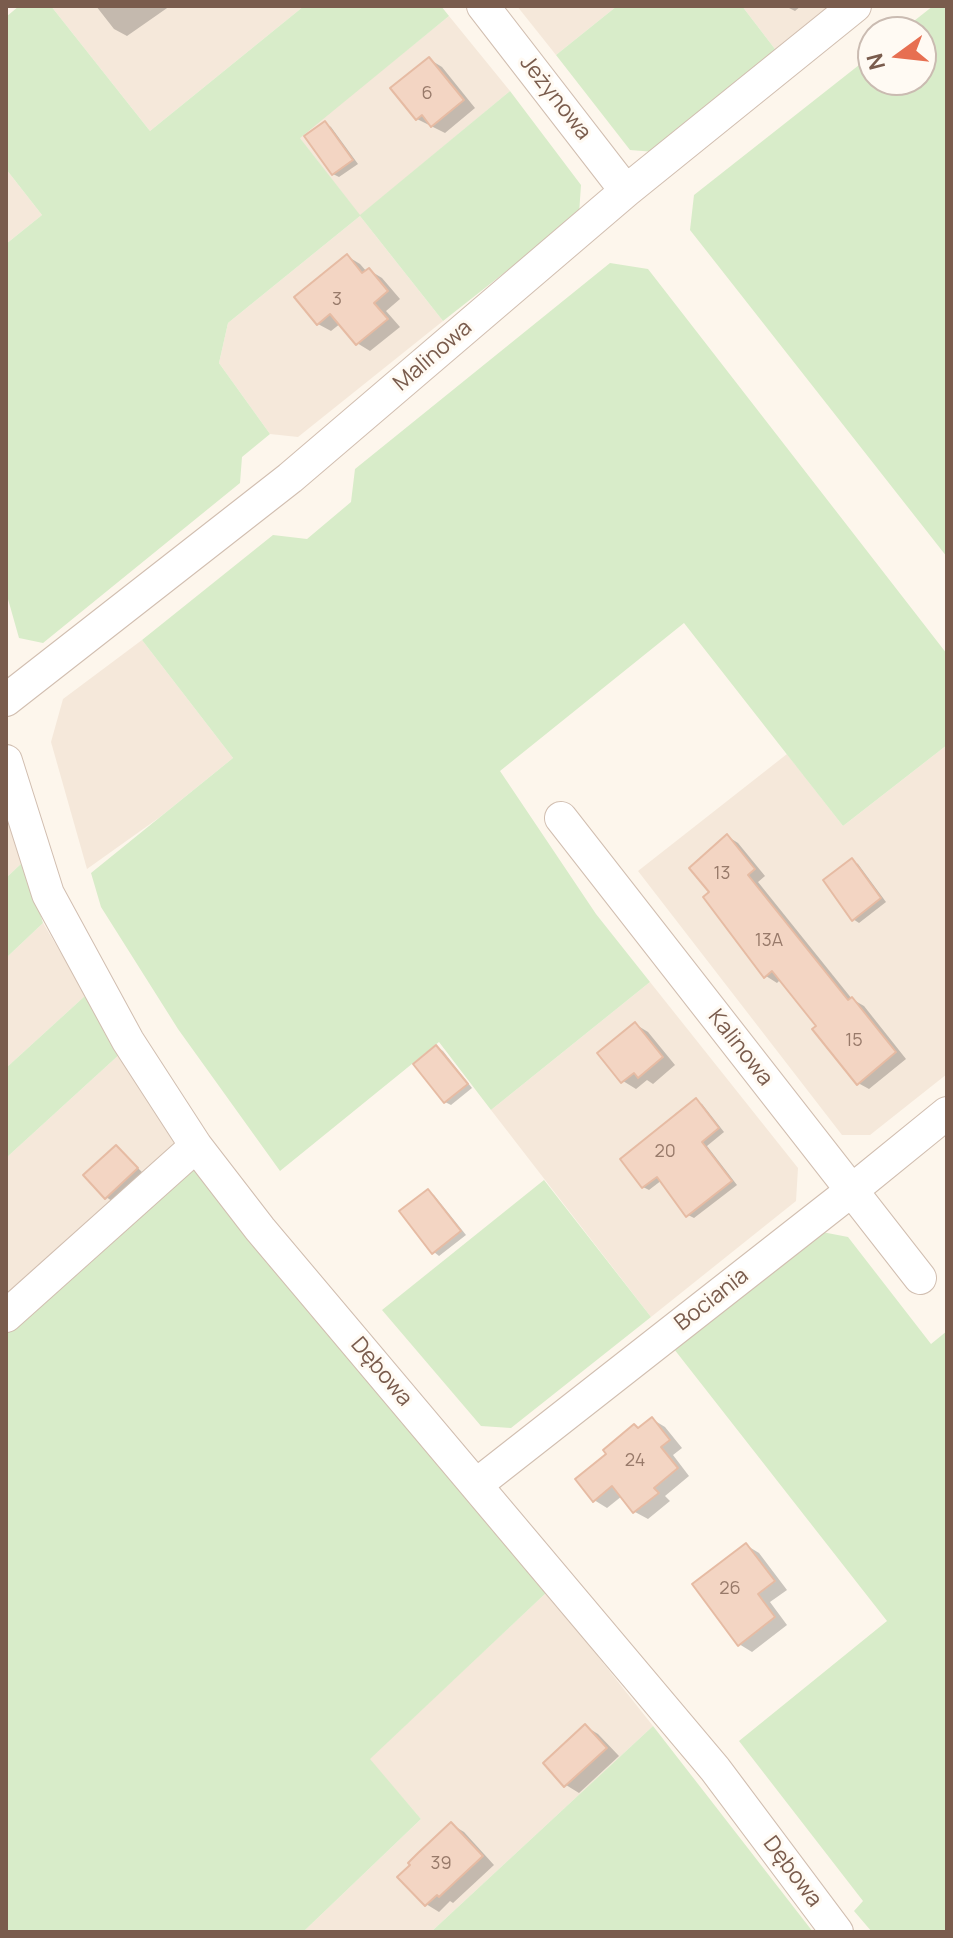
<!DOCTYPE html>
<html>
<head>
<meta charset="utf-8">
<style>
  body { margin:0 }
  #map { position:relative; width:953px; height:1938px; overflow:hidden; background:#fdf6ec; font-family:Manrope,sans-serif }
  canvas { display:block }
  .frame { position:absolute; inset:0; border:8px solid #7a5c4d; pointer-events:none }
  .north { position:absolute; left:857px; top:16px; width:80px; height:80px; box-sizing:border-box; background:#fffaf3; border:2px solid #cabbb1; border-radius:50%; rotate:255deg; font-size:22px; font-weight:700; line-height:32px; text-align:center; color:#7a5c4d }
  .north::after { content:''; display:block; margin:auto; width:28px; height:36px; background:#e76f51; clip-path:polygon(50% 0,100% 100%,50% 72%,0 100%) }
</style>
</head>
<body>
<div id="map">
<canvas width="953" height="1938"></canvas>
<div class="frame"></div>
<div class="north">N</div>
</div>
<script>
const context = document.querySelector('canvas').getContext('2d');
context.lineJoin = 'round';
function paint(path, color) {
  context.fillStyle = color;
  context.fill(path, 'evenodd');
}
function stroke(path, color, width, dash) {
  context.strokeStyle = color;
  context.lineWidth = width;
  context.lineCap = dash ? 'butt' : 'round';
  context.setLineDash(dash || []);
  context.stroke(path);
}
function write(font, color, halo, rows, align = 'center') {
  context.font = font + ' Manrope,sans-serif';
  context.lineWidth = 6;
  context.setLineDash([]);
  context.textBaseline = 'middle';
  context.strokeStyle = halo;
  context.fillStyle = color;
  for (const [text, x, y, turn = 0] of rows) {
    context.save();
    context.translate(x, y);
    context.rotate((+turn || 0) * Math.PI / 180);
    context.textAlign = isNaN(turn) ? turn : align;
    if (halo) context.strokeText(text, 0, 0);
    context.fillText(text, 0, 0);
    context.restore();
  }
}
paint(new Path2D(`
  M 51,6 L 304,6 L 150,131 Z
  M 517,6 L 617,6 L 556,55 Z
  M 742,6 L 836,6 L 778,53 Z
  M 449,16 L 510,91 L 360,216 L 443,321 L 298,437 L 270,434 L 219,363 L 228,323 L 360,216 L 299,137 Z
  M 6,169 L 42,215 L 6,244 Z
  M 142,640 L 233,758 L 160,817 L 87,869 L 51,742 L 63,699 Z
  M 947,745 L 947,1074 L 870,1135 L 842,1135 L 638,871 L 787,754 L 843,826 Z
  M 6,802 L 24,861 L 6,878 Z
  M 43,923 L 86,995 L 6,1068 L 6,958 Z
  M 650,982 L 798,1168 L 796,1201 L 651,1317 L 491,1110 Z
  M 121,1053 L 176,1142 L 6,1299 L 6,1158 Z
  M 547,1592 L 653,1726 L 431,1932 L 303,1932 L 421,1819 L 369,1759 Z`), '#f5e8da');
paint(new Path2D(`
  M 19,6 L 51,6 L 150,131 L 304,6 L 441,6 L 449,16 L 300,138 L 360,215 L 510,91 L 581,185 L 579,214 L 443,321 L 360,216 L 228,323 L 219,363 L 270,434 L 242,457 L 240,483 L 43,643 L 19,638 L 6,592 L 6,244 L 42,215 L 6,169 L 6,17 Z
  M 617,6 L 742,6 L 778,53 L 655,152 L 630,150 L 556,55 Z
  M 933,6 L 947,6 L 947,557 L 690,230 L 694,195 L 873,54 L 873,80 L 921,80 L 921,32 L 900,32 Z
  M 610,263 L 648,269 L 947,654 L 947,745 L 843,826 L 684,623 L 500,771 L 596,914 L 650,982 L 491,1110 L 439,1042 L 280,1171 L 178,1029 L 101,907 L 91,873 L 233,758 L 142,640 L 273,535 L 307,539 L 351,502 L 355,469 Z
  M 24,861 L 43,923 L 6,958 L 6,878 Z
  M 86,995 L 121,1053 L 6,1158 L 6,1068 Z
  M 189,1162 L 547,1592 L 370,1759 L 421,1819 L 303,1932 L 6,1932 L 6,1333 Z
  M 544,1180 L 651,1317 L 511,1428 L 481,1426 L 382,1310 Z
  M 817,1231 L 848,1237 L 931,1344 L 947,1331 L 947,1932 L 872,1932 L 854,1911 L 863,1901 L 739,1741 L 887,1621 L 674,1349 Z
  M 653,1726 L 813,1932 L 431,1932 Z`), '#d8ecc9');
paint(new Path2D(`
  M 96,6 L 170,6 L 127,36 L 114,29 Z
  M 785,6 L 801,6 L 795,11 Z
  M 429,59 L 442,67 L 475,108 L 445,133 L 417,119 Z
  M 325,123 L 331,127 L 358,164 L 339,177 L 333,174 Z
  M 347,256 L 360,264 L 367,272 L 369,270 L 382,278 L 400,299 L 386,311 L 400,327 L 370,351 L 357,343 L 341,323 L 331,331 L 318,324 Z
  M 727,836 L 738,843 L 765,876 L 758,882 L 852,999 L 864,1006 L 906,1059 L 869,1089 L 858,1083 L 819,1026 L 781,979 L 777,983 L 766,976 L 711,892 Z
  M 852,860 L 858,864 L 886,902 L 859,923 L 853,919 Z
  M 635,1024 L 648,1032 L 675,1065 L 653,1084 L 647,1080 L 636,1089 L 623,1081 Z
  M 437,1047 L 443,1051 L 472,1088 L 451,1105 L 445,1102 Z
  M 696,1101 L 702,1104 L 724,1132 L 707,1146 L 737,1185 L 694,1218 L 688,1215 L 662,1180 L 649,1190 L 643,1187 Z
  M 116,1147 L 142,1172 L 112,1201 L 106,1197 Z
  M 428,1191 L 434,1195 L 466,1235 L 439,1256 L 434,1252 Z
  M 652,1419 L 665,1427 L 682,1448 L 673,1455 L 689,1476 L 665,1496 L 670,1501 L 648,1519 L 635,1512 L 622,1496 L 607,1508 L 594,1500 L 639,1429 Z
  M 746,1545 L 759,1553 L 787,1590 L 770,1602 L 787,1625 L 752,1652 L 739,1644 Z
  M 585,1726 L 598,1734 L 619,1756 L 579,1793 L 566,1785 Z
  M 451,1824 L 464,1832 L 494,1865 L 453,1903 L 450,1901 L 439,1912 L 426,1904 Z`), '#0003');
const building = new Path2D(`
  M 429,57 L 464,100 L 431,127 L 422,115 L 416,120 L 390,88 Z
  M 325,121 L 353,160 L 332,175 L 304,136 Z
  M 347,254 L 362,273 L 369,268 L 388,291 L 374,303 L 388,319 L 356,345 L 330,314 L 317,325 L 294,297 Z
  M 727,834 L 755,869 L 748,875 L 848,1000 L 852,997 L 896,1052 L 857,1085 L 812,1029 L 816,1026 L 772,971 L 764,978 L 703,897 L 709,892 L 689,868 Z
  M 852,858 L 881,898 L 852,921 L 823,880 Z
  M 635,1022 L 663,1057 L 638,1078 L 634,1073 L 621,1083 L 597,1053 Z
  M 436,1045 L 468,1084 L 444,1103 L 413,1064 Z
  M 696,1098 L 719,1128 L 702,1142 L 732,1181 L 686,1217 L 657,1177 L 642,1188 L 620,1159 Z
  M 116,1145 L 138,1168 L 105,1199 L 83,1175 Z
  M 428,1189 L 461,1231 L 432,1254 L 399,1211 Z
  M 652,1417 L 670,1440 L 661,1447 L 678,1468 L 654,1488 L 659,1493 L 633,1513 L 612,1486 L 593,1502 L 575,1479 L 606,1454 L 603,1450 L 634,1424 L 638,1428 Z
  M 746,1543 L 775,1581 L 758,1594 L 775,1617 L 738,1646 L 692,1584 Z
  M 585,1724 L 607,1748 L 564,1787 L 543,1763 Z
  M 451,1822 L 483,1856 L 439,1897 L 437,1895 L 425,1906 L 397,1877 L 410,1865 L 408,1863 L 418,1853 Z`);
paint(building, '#f3d5c3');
stroke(building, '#e6bba3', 2);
const street = new Path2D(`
  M 483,6 L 626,191
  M 6,700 L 290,478 L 626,191 L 855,6
  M 6,761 L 48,894 L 128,1041 L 196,1146 L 260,1229 L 715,1769 L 837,1932
  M 561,818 L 920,1278
  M 6,1316 L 196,1146
  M 476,1485 L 851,1191 L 947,1113`);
stroke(street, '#d1beb0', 34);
stroke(street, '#fff', 32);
write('18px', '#987a6a', null, [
  ["6",427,94],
  ["3",337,300],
  ["13",722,874],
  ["13A",769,941],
  ["15",854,1041],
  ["20",665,1152],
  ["24",635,1461],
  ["26",730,1589],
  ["39",441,1864]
]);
write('22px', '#7a5c4d', '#fffaf3', [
  ["Jeżynowa",555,98,52],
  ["Malinowa",433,356,-41],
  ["Kalinowa",740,1048,52],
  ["Bociania",712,1300,-38],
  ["Dębowa",381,1372,50],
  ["Dębowa",792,1872,53]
]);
</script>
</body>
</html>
